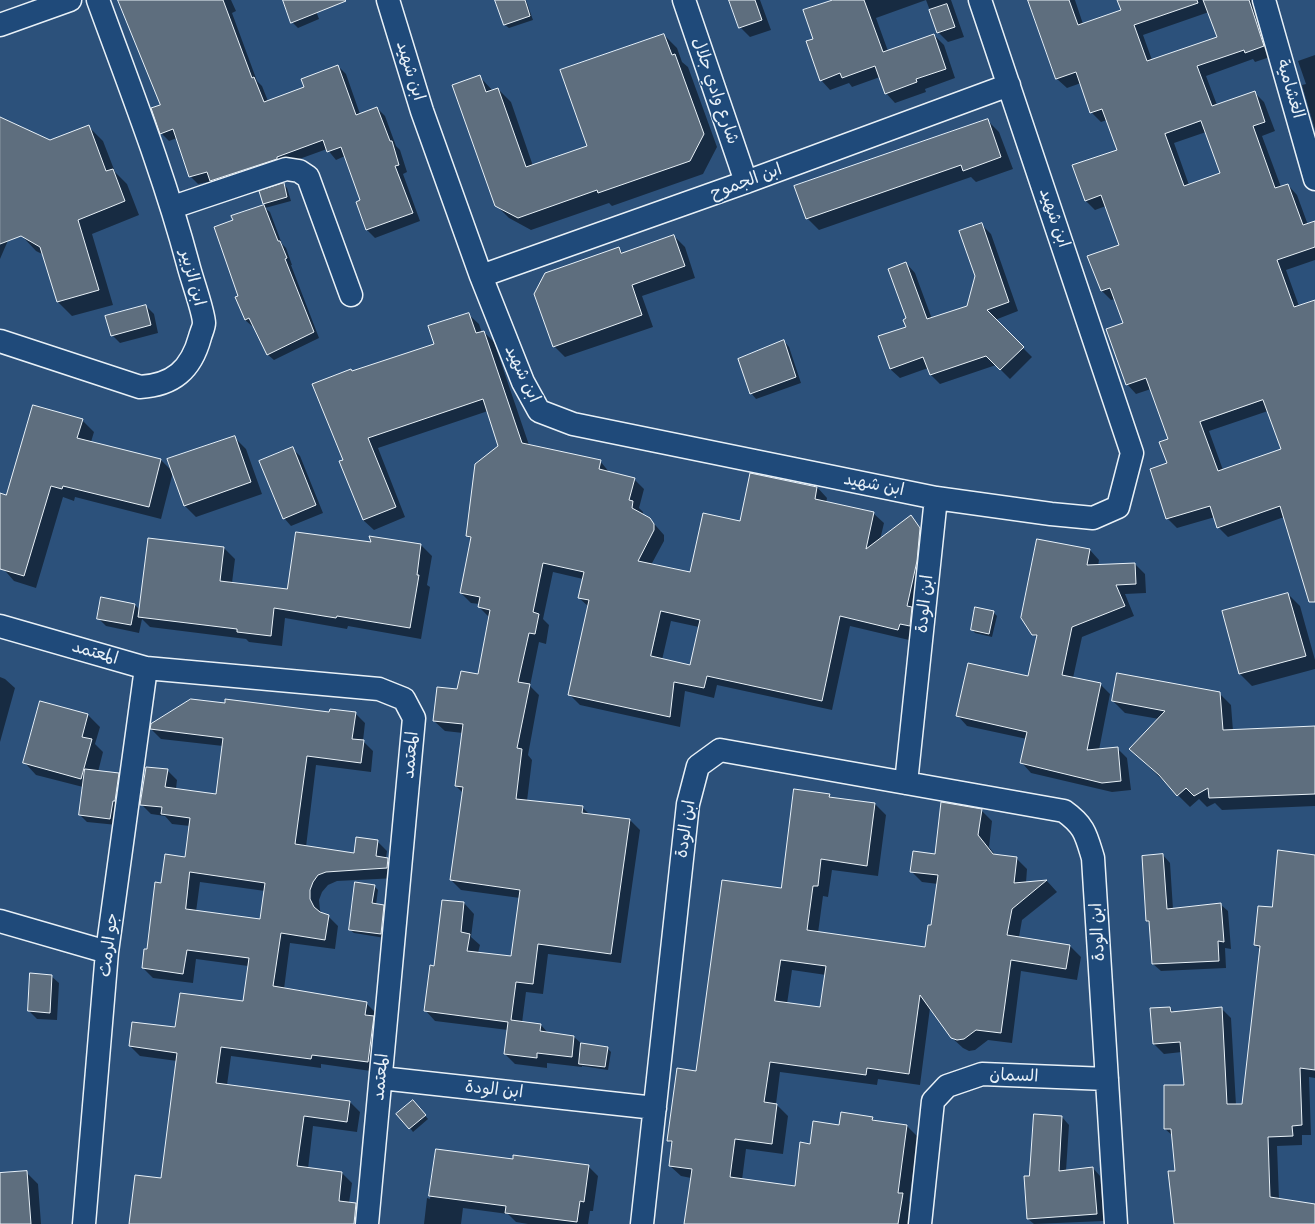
<!DOCTYPE html>
<html>
<head>
<meta charset="utf-8">
<style>
  body { margin:0 }
  canvas { display:block; background:#2c517b }
</style>
</head>
<body>
<canvas width="1315" height="1224"></canvas>
<script>
const context = document.querySelector('canvas').getContext('2d');
context.lineJoin = 'round';
function paint(path, color) {
  context.fillStyle = color;
  context.fill(path, 'evenodd');
}
function stroke(path, color, width, dash) {
  context.strokeStyle = color;
  context.lineWidth = width;
  context.lineCap = dash ? 'butt' : 'round';
  context.setLineDash(dash || []);
  context.stroke(path);
}
function write(font, color, halo, rows, align = 'center') {
  context.font = font + ' Caveat,"Playpen Sans Arabic",sans-serif';
  context.lineWidth = 3;
  context.setLineDash([]);
  context.textBaseline = 'middle';
  context.strokeStyle = halo;
  context.fillStyle = color;
  for (const [text, x, y, turn = 0] of rows) {
    context.save();
    context.translate(x, y);
    context.rotate((+turn || 0) * Math.PI / 180);
    context.textAlign = isNaN(turn) ? turn : align;
    if (halo) context.strokeText(text, 0, 0);
    context.fillText(text, 0, 0);
    context.restore();
  }
}
paint(new Path2D(`
  M 128,0 L 231,0 L 236,11 L 232,13 L 257,81 L 262,86 L 268,101 L 305,88 L 338,66 L 346,74 L 360,114 L 377,108 L 385,116 L 396,146 L 400,150 L 407,172 L 403,174 L 420,221 L 375,238 L 367,230 L 357,203 L 362,201 L 345,156 L 336,160 L 327,149 L 219,188 L 212,181 L 198,184 L 190,176 L 177,138 L 169,141 L 161,133 L 161,106 Z
  M 284,0 L 312,0 L 319,19 L 298,28 L 292,22 Z
  M 508,0 L 526,0 L 533,20 L 509,28 L 505,25 L 498,4 Z
  M 731,0 L 760,0 L 771,30 L 750,37 L 740,27 Z
  M 833,0 L 951,0 L 964,37 L 948,42 L 938,32 L 926,0 L 876,18 L 888,51 L 934,35 L 944,45 L 955,78 L 925,89 L 926,92 L 895,103 L 886,93 L 880,77 L 852,87 L 849,83 L 830,90 L 821,80 L 814,39 Z
  M 1029,0 L 1075,0 L 1083,24 L 1122,10 L 1118,0 L 1258,0 L 1273,56 L 1255,62 L 1253,59 L 1206,76 L 1217,105 L 1254,92 L 1264,102 L 1275,131 L 1262,136 L 1281,187 L 1288,185 L 1297,195 L 1308,225 L 1315,222 L 1315,260 L 1286,270 L 1299,306 L 1315,301 L 1315,597 L 1284,517 L 1228,537 L 1218,527 L 1215,517 L 1177,528 L 1167,518 L 1169,439 L 1151,389 L 1136,394 L 1127,384 L 1124,324 L 1115,299 L 1111,300 L 1101,290 L 1120,245 L 1106,206 L 1095,210 L 1085,200 L 1118,150 L 1107,120 L 1101,122 L 1091,112 L 1081,83 L 1067,88 L 1057,79 ZM 1209,12 L 1218,37 L 1152,60 L 1143,35 ZM 1206,132 L 1221,174 L 1189,185 L 1174,143 ZM 1268,411 L 1282,449 L 1223,470 L 1209,431 Z
  M 664,35 L 677,48 L 682,62 L 688,67 L 717,147 L 703,174 L 612,206 L 609,203 L 531,230 L 509,218 L 496,205 L 480,77 L 493,91 L 498,89 L 511,102 L 533,166 L 588,146 Z
  M 1315,55 L 1315,130 L 1302,85 L 1306,84 L 1298,61 Z
  M 0,118 L 45,146 L 89,127 L 103,141 L 115,172 L 127,184 L 139,215 L 92,234 L 113,305 L 72,316 L 58,302 L 44,255 L 36,251 L 22,236 L 37,173 L 0,259 Z
  M 987,120 L 999,132 L 1013,169 L 976,182 L 971,177 L 819,230 L 807,218 Z
  M 283,184 L 287,188 L 291,201 L 265,208 L 270,212 L 282,244 L 286,248 L 292,265 L 291,265 L 319,338 L 274,360 L 267,354 L 253,325 L 252,326 L 245,320 L 239,297 L 233,217 L 265,205 L 260,192 Z
  M 981,224 L 991,234 L 1018,311 L 995,320 L 1032,357 L 1010,379 L 996,365 L 940,384 L 931,375 L 928,368 L 900,378 L 890,369 L 907,328 L 906,263 L 915,273 L 932,319 L 968,307 L 976,276 Z
  M 674,236 L 685,247 L 695,278 L 642,296 L 653,327 L 565,357 L 554,346 L 618,248 L 623,253 Z
  M 146,306 L 154,314 L 158,333 L 120,343 L 112,335 Z
  M 468,314 L 479,324 L 482,333 L 484,332 L 494,342 L 529,445 L 600,461 L 610,473 L 634,479 L 644,489 L 639,508 L 643,512 L 643,515 L 649,518 L 664,535 L 664,541 L 651,565 L 691,573 L 741,522 L 817,487 L 827,498 L 826,503 L 873,513 L 884,523 L 880,540 L 911,517 L 930,539 L 920,636 L 910,634 L 909,640 L 850,626 L 832,710 L 717,685 L 714,698 L 685,691 L 680,727 L 580,705 L 569,694 L 589,607 L 579,598 L 583,579 L 553,572 L 543,619 L 549,625 L 546,644 L 539,642 L 530,686 L 539,695 L 528,755 L 532,760 L 527,801 L 582,807 L 590,815 L 630,820 L 640,830 L 621,963 L 548,954 L 543,994 L 526,992 L 522,1023 L 541,1025 L 549,1034 L 574,1037 L 582,1044 L 607,1048 L 611,1052 L 608,1070 L 582,1066 L 582,1067 L 547,1063 L 547,1068 L 515,1064 L 505,1054 L 508,1030 L 435,1021 L 425,1010 L 435,967 L 443,901 L 464,903 L 474,914 L 471,937 L 480,945 L 478,953 L 512,957 L 520,898 L 461,890 L 451,880 L 463,793 L 456,786 L 463,733 L 445,731 L 434,721 L 458,691 L 479,675 L 489,617 L 479,607 L 479,604 L 471,603 L 461,593 L 471,540 L 467,535 L 499,446 L 488,411 L 378,448 L 405,517 L 374,530 L 363,520 L 344,460 L 353,372 L 436,345 ZM 671,621 L 699,627 L 691,666 L 662,660 Z
  M 784,341 L 789,347 L 801,383 L 756,399 L 751,393 Z
  M 82,420 L 94,432 L 91,442 L 161,460 L 173,472 L 161,519 L 75,497 L 74,501 L 63,497 L 36,588 L 14,581 L 0,565 L 0,494 L 7,496 Z
  M 234,437 L 246,449 L 262,494 L 196,517 L 184,505 Z
  M 293,449 L 300,456 L 323,513 L 291,526 L 284,518 Z
  M 148,539 L 224,548 L 235,559 L 232,583 L 288,590 L 373,543 L 421,545 L 432,556 L 427,585 L 430,587 L 421,639 L 348,626 L 347,629 L 285,618 L 282,646 L 249,642 L 246,639 L 150,627 L 142,619 L 139,633 L 106,626 L 98,618 L 102,598 L 135,605 L 140,610 Z
  M 1090,550 L 1099,560 L 1098,566 L 1135,564 L 1145,574 L 1146,593 L 1125,594 L 1134,616 L 1082,637 L 1073,678 L 1100,684 L 1110,694 L 1099,750 L 1117,748 L 1127,758 L 1131,790 L 1112,792 L 1031,773 L 1022,763 L 1027,739 L 967,726 L 958,716 L 1029,678 L 1037,638 L 1033,634 Z
  M 1288,594 L 1300,606 L 1315,660 L 1315,669 L 1252,686 L 1240,674 L 1223,612 Z
  M 993,612 L 997,616 L 992,637 L 975,633 L 972,629 Z
  M 0,677 L 5,679 L 15,688 L 0,742 Z
  M 1219,693 L 1231,705 L 1233,731 L 1315,728 L 1315,806 L 1222,810 L 1215,803 L 1207,807 L 1199,799 L 1190,807 L 1143,761 L 1159,719 L 1125,713 L 1113,701 Z
  M 41,702 L 88,715 L 100,727 L 95,744 L 103,752 L 98,772 L 119,774 L 125,781 L 117,825 L 87,822 L 80,815 L 83,787 L 36,775 L 24,762 Z
  M 330,713 L 355,713 L 365,723 L 363,741 L 373,751 L 371,772 L 316,765 L 306,847 L 355,854 L 377,841 L 387,851 L 386,858 L 398,869 L 397,878 L 337,881 L 328,885 L 322,892 L 319,900 L 320,910 L 322,914 L 328,916 L 338,926 L 335,949 L 290,943 L 284,989 L 366,1003 L 376,1013 L 378,1072 L 321,1064 L 321,1068 L 231,1056 L 227,1085 L 350,1102 L 360,1112 L 357,1132 L 313,1126 L 308,1169 L 342,1173 L 352,1183 L 349,1203 L 356,1204 L 366,1214 L 365,1224 L 130,1224 L 162,1180 L 177,1061 L 140,1056 L 130,1046 L 244,1002 L 248,966 L 196,959 L 193,983 L 153,978 L 143,968 L 162,884 L 186,858 L 190,826 L 172,824 L 165,816 L 151,814 L 141,804 L 167,770 L 177,780 L 176,789 L 217,795 L 223,746 L 161,739 L 151,729 ZM 200,882 L 265,891 L 260,920 L 196,912 Z
  M 829,795 L 832,798 L 875,804 L 886,815 L 878,876 L 832,870 L 828,897 L 823,896 L 818,933 L 926,948 L 932,926 L 938,884 L 922,882 L 911,871 L 936,855 L 981,810 L 992,821 L 989,847 L 996,856 L 1016,858 L 1027,869 L 1026,883 L 1047,881 L 1057,892 L 1022,920 L 1019,937 L 1070,946 L 1081,957 L 1077,980 L 1021,971 L 1012,1043 L 988,1040 L 975,1050 L 969,1051 L 963,1048 L 951,1037 L 930,1008 L 920,1085 L 878,1079 L 877,1085 L 780,1072 L 776,1104 L 788,1116 L 783,1154 L 746,1149 L 742,1180 L 796,1187 L 811,1145 L 840,1126 L 872,1118 L 876,1121 L 907,1126 L 918,1137 L 909,1201 L 913,1205 L 911,1222 L 908,1221 L 908,1224 L 685,1224 L 691,1178 L 681,1176 L 670,1166 L 673,1145 L 668,1140 L 697,1072 L 781,889 ZM 792,970 L 826,975 L 821,1009 L 787,1004 Z
  M 1163,855 L 1170,863 L 1173,909 L 1220,904 L 1228,911 L 1231,949 L 1225,948 L 1226,968 L 1161,971 L 1153,964 L 1150,924 L 1147,921 Z
  M 1315,856 L 1315,1078 L 1309,1077 L 1311,1135 L 1302,1135 L 1302,1145 L 1277,1146 L 1279,1199 L 1315,1205 L 1315,1224 L 1175,1224 L 1176,1172 L 1173,1136 L 1165,1129 L 1185,1086 L 1182,1052 L 1164,1054 L 1154,1044 L 1170,1008 L 1175,1013 L 1221,1008 L 1231,1018 L 1236,1105 L 1243,1105 L 1261,950 L 1255,945 L 1273,909 Z
  M 374,886 L 378,890 L 376,905 L 384,906 L 387,909 L 385,938 L 354,933 L 350,930 Z
  M 51,976 L 59,983 L 57,1020 L 37,1019 L 29,1011 Z
  M 416,1105 L 428,1119 L 413,1132 L 410,1128 Z
  M 1062,1117 L 1069,1125 L 1066,1171 L 1093,1168 L 1100,1176 L 1104,1221 L 1034,1224 L 1028,1219 L 1030,1177 Z
  M 437,1150 L 513,1160 L 588,1166 L 598,1176 L 593,1211 L 590,1211 L 588,1224 L 528,1224 L 516,1222 L 508,1214 L 463,1208 L 461,1224 L 424,1224 L 427,1198 L 430,1199 Z
  M 26,1172 L 38,1184 L 41,1224 L 0,1224 L 0,1174 Z`), '#0007');
const building = new Path2D(`
  M 118,0 L 223,0 L 252,78 L 254,77 L 264,102 L 304,87 L 301,79 L 338,65 L 356,115 L 377,107 L 390,141 L 392,141 L 399,165 L 395,166 L 413,213 L 366,230 L 356,202 L 360,200 L 341,147 L 327,152 L 323,140 L 277,157 L 277,159 L 210,181 L 207,172 L 189,177 L 173,129 L 160,134 L 151,108 L 160,105 Z
  M 283,0 L 345,0 L 346,1 L 291,23 Z
  M 495,0 L 525,0 L 530,16 L 504,25 Z
  M 729,0 L 755,0 L 762,20 L 739,28 Z
  M 833,0 L 864,0 L 883,52 L 934,34 L 946,69 L 916,79 L 917,82 L 885,94 L 875,66 L 842,78 L 840,73 L 820,81 L 806,41 L 813,39 L 803,10 Z
  M 1028,0 L 1069,0 L 1078,25 L 1121,10 L 1117,0 L 1197,0 L 1198,3 L 1134,25 L 1147,61 L 1217,37 L 1203,0 L 1249,0 L 1264,46 L 1245,53 L 1244,50 L 1197,66 L 1212,106 L 1255,91 L 1265,122 L 1253,126 L 1275,188 L 1288,184 L 1303,225 L 1315,221 L 1315,247 L 1277,260 L 1294,307 L 1315,300 L 1315,602 L 1309,602 L 1280,506 L 1217,528 L 1210,506 L 1166,519 L 1150,469 L 1167,463 L 1159,442 L 1168,439 L 1146,378 L 1126,385 L 1106,329 L 1123,323 L 1110,288 L 1101,291 L 1087,256 L 1119,245 L 1101,195 L 1085,201 L 1072,165 L 1117,150 L 1102,109 L 1090,113 L 1076,72 L 1056,79 ZM 1201,121 L 1220,173 L 1184,186 L 1165,134 ZM 1263,400 L 1281,449 L 1218,471 L 1200,422 Z
  M 947,4 L 955,27 L 937,33 L 929,10 Z
  M 664,34 L 672,55 L 675,54 L 704,134 L 690,161 L 598,193 L 597,190 L 518,218 L 495,206 L 452,85 L 480,75 L 486,92 L 498,88 L 526,167 L 587,146 L 560,70 Z
  M 0,117 L 50,140 L 89,125 L 106,171 L 113,169 L 125,201 L 78,220 L 99,290 L 57,302 L 40,247 L 21,236 L 0,244 Z
  M 988,119 L 1001,157 L 963,171 L 961,165 L 806,219 L 794,186 Z
  M 284,183 L 287,197 L 263,204 L 259,191 Z
  M 264,205 L 278,241 L 280,241 L 287,258 L 285,259 L 314,332 L 267,355 L 249,318 L 245,320 L 235,297 L 238,296 L 214,227 L 233,220 L 231,216 Z
  M 982,223 L 1009,302 L 987,310 L 1024,347 L 1000,370 L 986,356 L 930,375 L 923,357 L 890,369 L 878,336 L 906,327 L 903,320 L 906,318 L 888,269 L 906,262 L 927,319 L 967,306 L 975,276 L 959,231 Z
  M 674,235 L 685,266 L 632,285 L 642,315 L 553,347 L 534,294 L 545,273 L 619,247 L 621,253 Z
  M 146,305 L 151,325 L 111,336 L 105,316 Z
  M 469,313 L 476,333 L 484,331 L 522,443 L 601,460 L 599,469 L 635,478 L 629,500 L 633,501 L 632,508 L 650,518 L 654,524 L 654,530 L 638,561 L 690,572 L 703,513 L 740,521 L 750,473 L 817,487 L 815,499 L 874,512 L 866,549 L 911,515 L 920,528 L 917,561 L 907,606 L 912,607 L 910,626 L 900,624 L 898,630 L 840,616 L 822,701 L 707,676 L 704,688 L 674,682 L 670,717 L 568,695 L 589,600 L 578,598 L 584,572 L 543,563 L 533,612 L 539,614 L 535,634 L 529,633 L 518,682 L 530,684 L 517,748 L 522,749 L 516,799 L 583,806 L 582,813 L 630,819 L 611,954 L 538,944 L 533,984 L 516,982 L 511,1020 L 541,1024 L 540,1031 L 574,1036 L 572,1057 L 537,1053 L 537,1058 L 504,1054 L 508,1022 L 424,1011 L 430,965 L 434,966 L 442,900 L 464,902 L 461,932 L 470,934 L 467,951 L 511,956 L 520,890 L 450,880 L 463,787 L 455,786 L 463,724 L 433,721 L 437,687 L 457,689 L 461,671 L 478,674 L 490,610 L 478,607 L 480,597 L 460,593 L 471,537 L 466,536 L 475,464 L 498,446 L 483,399 L 368,438 L 396,507 L 363,520 L 339,461 L 343,460 L 312,384 L 351,369 L 352,371 L 434,344 L 428,326 ZM 661,611 L 700,620 L 690,665 L 651,656 Z
  M 784,340 L 796,377 L 750,394 L 738,359 Z
  M 33,405 L 83,419 L 77,438 L 161,459 L 149,507 L 63,486 L 62,489 L 51,486 L 24,576 L 0,569 L 0,493 L 6,495 Z
  M 235,436 L 251,482 L 184,506 L 167,459 Z
  M 293,447 L 316,505 L 283,519 L 259,461 Z
  M 296,532 L 371,542 L 369,536 L 421,544 L 417,575 L 419,575 L 410,628 L 337,616 L 336,618 L 274,608 L 271,636 L 237,632 L 237,629 L 138,617 L 148,538 L 224,547 L 220,581 L 287,589 Z
  M 1037,539 L 1090,549 L 1087,565 L 1135,563 L 1136,584 L 1116,585 L 1125,606 L 1072,627 L 1062,675 L 1101,683 L 1087,750 L 1118,747 L 1121,781 L 1102,783 L 1020,763 L 1027,732 L 956,716 L 968,663 L 1028,676 L 1037,635 L 1032,635 L 1021,618 Z
  M 1288,593 L 1306,656 L 1239,674 L 1222,611 Z
  M 101,597 L 135,604 L 131,625 L 97,619 Z
  M 975,607 L 994,611 L 989,634 L 971,630 Z
  M 1117,673 L 1220,692 L 1223,730 L 1315,726 L 1315,794 L 1209,798 L 1208,788 L 1194,796 L 1186,788 L 1177,796 L 1159,775 L 1129,749 L 1165,711 L 1112,701 Z
  M 191,699 L 225,703 L 225,699 L 329,712 L 330,709 L 356,712 L 352,739 L 364,740 L 361,763 L 307,756 L 295,844 L 354,853 L 356,837 L 378,840 L 376,856 L 388,858 L 387,868 L 326,872 L 318,875 L 313,882 L 310,890 L 310,899 L 314,907 L 320,912 L 329,915 L 325,940 L 281,933 L 273,986 L 367,1002 L 365,1015 L 374,1016 L 368,1062 L 312,1055 L 311,1059 L 221,1047 L 216,1083 L 350,1101 L 347,1122 L 304,1116 L 297,1166 L 342,1172 L 339,1201 L 356,1203 L 354,1224 L 129,1224 L 135,1175 L 161,1178 L 177,1053 L 129,1046 L 132,1022 L 175,1027 L 180,993 L 243,1001 L 249,958 L 187,950 L 183,974 L 142,968 L 144,949 L 147,949 L 155,882 L 161,883 L 165,854 L 185,857 L 190,818 L 161,814 L 162,807 L 140,805 L 146,767 L 168,769 L 165,787 L 216,794 L 223,738 L 150,729 L 151,724 ZM 190,872 L 265,883 L 260,919 L 186,909 Z
  M 40,701 L 88,714 L 82,737 L 92,739 L 81,779 L 23,763 Z
  M 85,769 L 119,773 L 115,801 L 113,801 L 110,819 L 79,815 Z
  M 794,789 L 830,794 L 829,797 L 875,803 L 867,866 L 821,859 L 818,886 L 813,886 L 807,930 L 925,947 L 928,925 L 931,925 L 938,875 L 910,872 L 913,851 L 935,854 L 941,802 L 982,809 L 978,835 L 993,854 L 1017,857 L 1014,883 L 1047,880 L 1012,909 L 1007,935 L 1070,945 L 1066,969 L 1011,960 L 1001,1033 L 976,1030 L 964,1039 L 957,1040 L 951,1038 L 920,995 L 909,1074 L 867,1068 L 866,1075 L 770,1062 L 764,1102 L 777,1104 L 772,1144 L 735,1139 L 730,1177 L 795,1186 L 800,1142 L 810,1144 L 813,1121 L 839,1125 L 841,1112 L 873,1117 L 872,1120 L 907,1125 L 898,1193 L 903,1193 L 898,1224 L 684,1224 L 692,1169 L 669,1166 L 672,1141 L 667,1141 L 677,1068 L 696,1071 L 722,880 L 781,888 ZM 781,960 L 826,966 L 820,1007 L 775,1001 Z
  M 1278,850 L 1315,855 L 1315,1070 L 1300,1068 L 1302,1125 L 1292,1126 L 1293,1136 L 1268,1137 L 1270,1197 L 1315,1204 L 1315,1224 L 1174,1224 L 1168,1171 L 1175,1171 L 1171,1129 L 1164,1129 L 1164,1085 L 1184,1085 L 1180,1042 L 1153,1044 L 1150,1008 L 1170,1007 L 1171,1012 L 1222,1007 L 1227,1104 L 1242,1104 L 1260,946 L 1254,945 L 1258,906 L 1272,907 Z
  M 1163,854 L 1167,909 L 1221,903 L 1224,942 L 1218,941 L 1219,961 L 1152,964 L 1149,921 L 1146,921 L 1142,856 Z
  M 355,882 L 375,885 L 372,903 L 384,905 L 381,934 L 349,930 Z
  M 30,973 L 52,975 L 50,1013 L 28,1011 Z
  M 581,1043 L 608,1047 L 605,1067 L 579,1064 Z
  M 413,1100 L 426,1115 L 409,1129 L 396,1114 Z
  M 1034,1114 L 1062,1116 L 1059,1171 L 1093,1167 L 1097,1214 L 1027,1219 L 1024,1176 L 1029,1176 Z
  M 436,1149 L 513,1159 L 513,1155 L 589,1165 L 584,1202 L 580,1201 L 577,1222 L 505,1213 L 506,1206 L 429,1196 Z
  M 27,1171 L 31,1224 L 0,1224 L 0,1173 Z`);
paint(building, '#5e6e7e');
stroke(building, '#e8f1f8', 1);
const minor = new Path2D(`
  M 388,0 L 422,111 L 481,276 L 523,382 L 539,411 L 573,424 L 936,498 L 1051,514 L 1093,518 L 1118,507 L 1132,453 L 980,0
  M 684,0 L 746,182
  M 1264,0 L 1315,179
  M 0,25 L 70,0
  M 173,207 L 286,169 L 299,171 L 308,177 L 351,295
  M 481,276 L 746,182 L 1009,85
  M 0,341 L 140,387 C 173,385 191,370 200,337 C 201,333 204,327 204,323 C 204,312 191,277 188,264 C 164,174 130,88 98,0
  M 0,626 L 146,668 L 379,689 L 404,699 L 414,718 L 367,1224
  M 906,783 L 936,498
  M 0,921 L 107,952
  M 381,1078 L 655,1108
  M 84,1224 L 107,952 L 146,668
  M 642,1224 L 688,804 L 698,766 L 720,750 L 1064,811 C 1085,826 1086,835 1093,858 L 1116,1224
  M 920,1224 L 933,1101 L 947,1086 L 982,1074 L 1107,1079`);
stroke(minor, '#e8f1f8', 25);
stroke(minor, '#1f4a7a', 22);
write('17px', '#e8f1f8', '#1f4a7a', [
  ["ابن شهيد",410,71,73],
  ["الغشامية",1290,89,74],
  ["شارع وادي جلال",715,91,71],
  ["ابن الجموح",746,182,-20],
  ["ابن شهيد",1054,218,71],
  ["ابن الزبير",192,278,75],
  ["ابن شهيد",522,374,65],
  ["ابن شهيد",874,485,11],
  ["ابن الودة",925,604,-84],
  ["المعتمد",95,653,16],
  ["المعتمد",411,755,-85],
  ["ابن الودة",686,829,-82],
  ["ابن الودة",1098,932,-93],
  ["جو الرمث",109,945,-83],
  ["السمان",1014,1076,2],
  ["المعتمد",381,1077,-85],
  ["ابن الودة",494,1090,6]
]);
</script>
</body>
</html>
